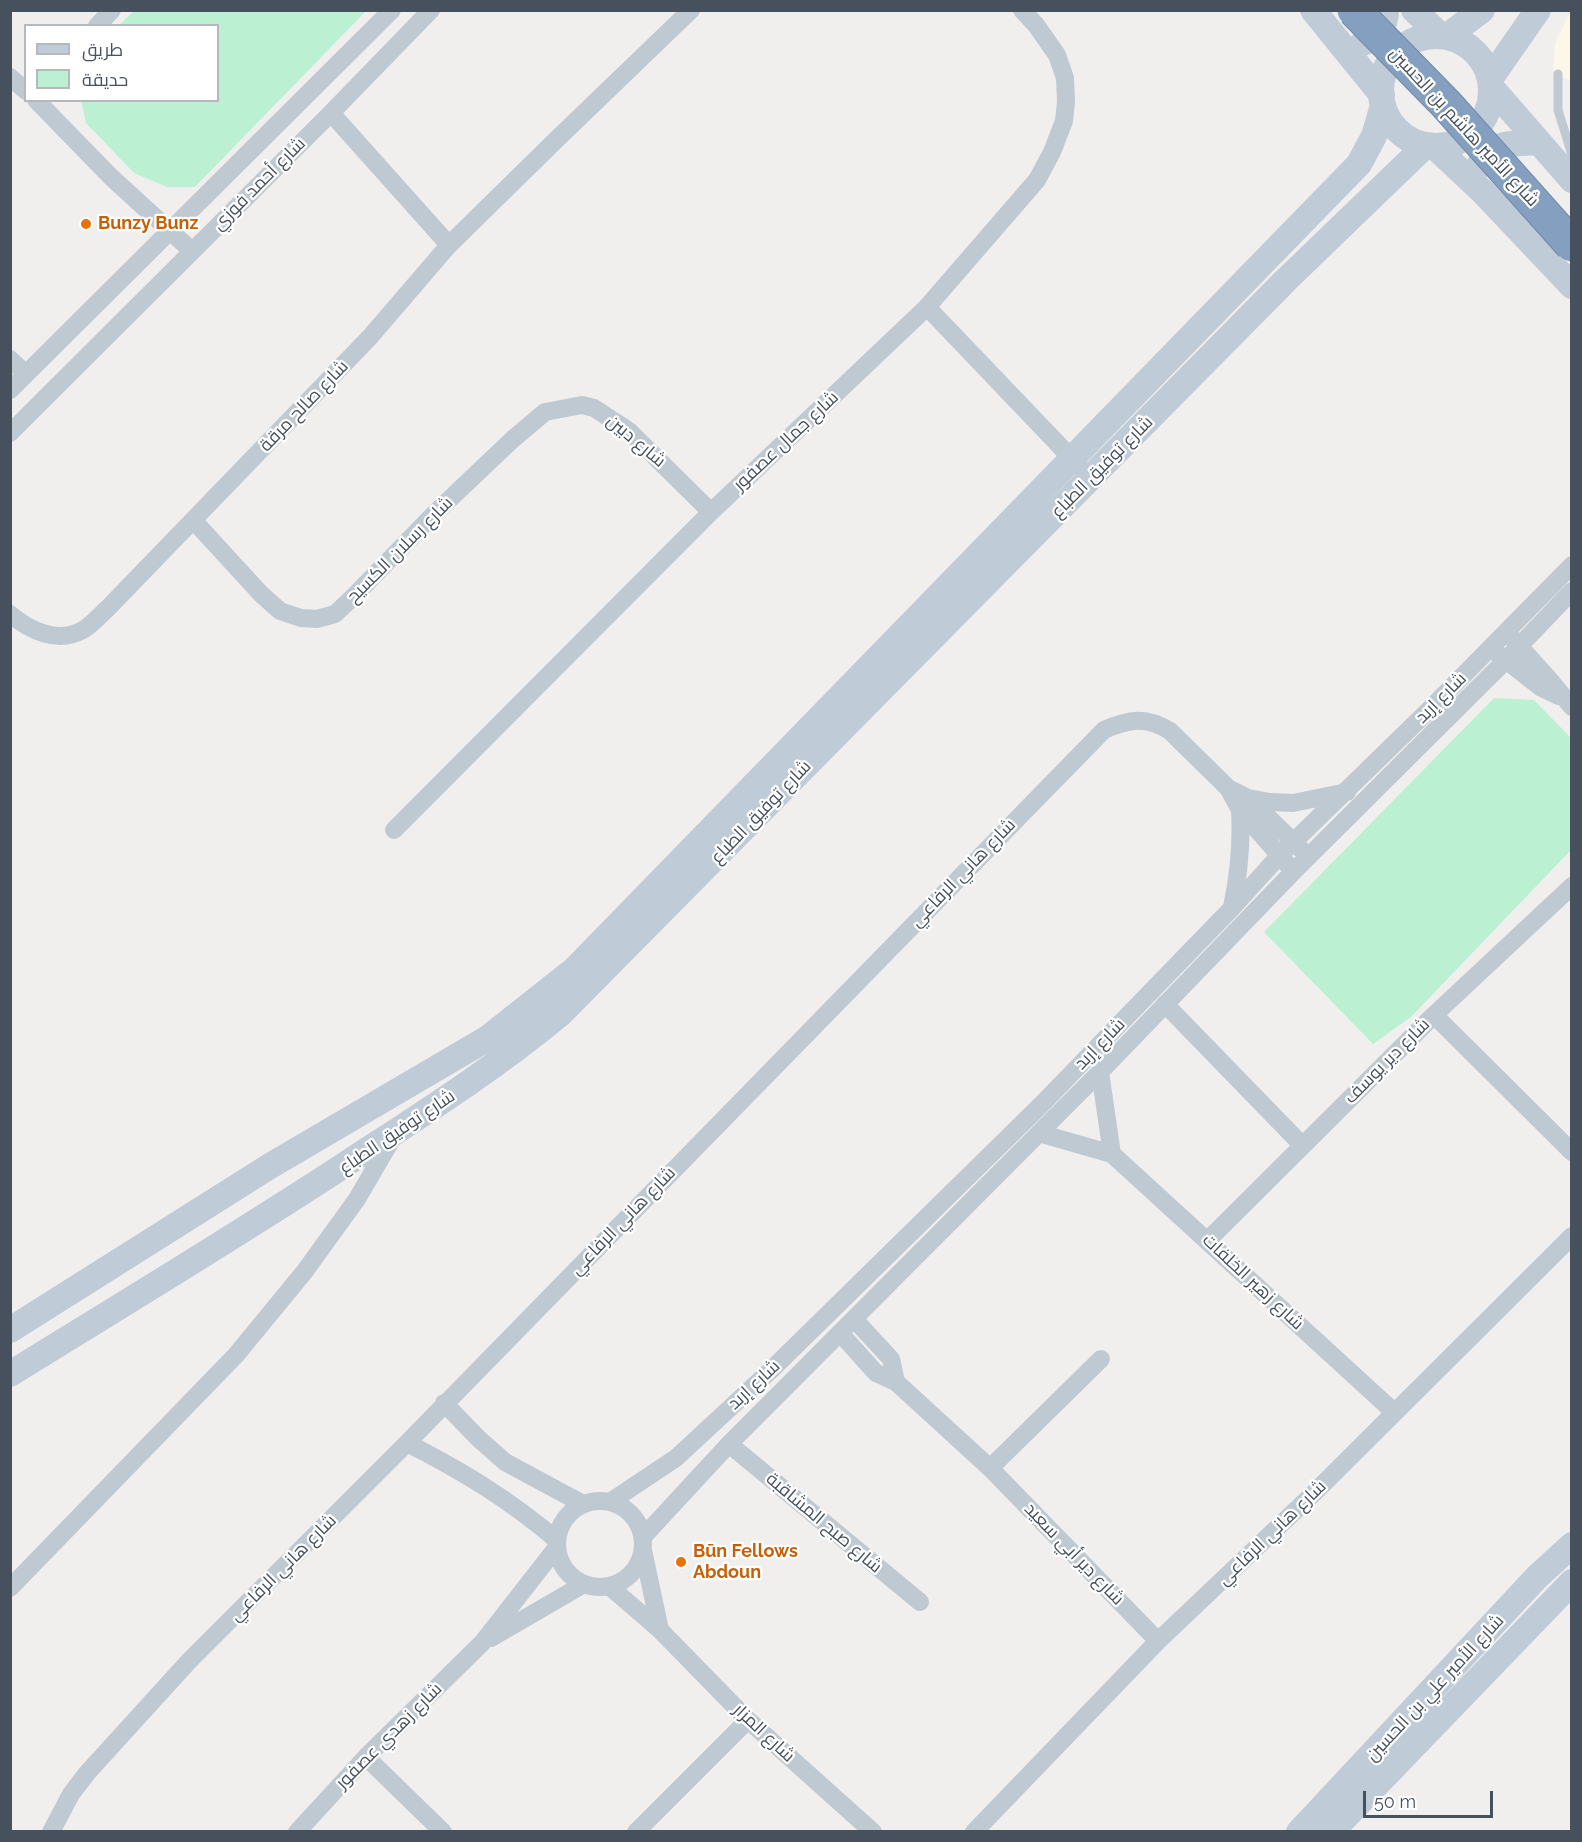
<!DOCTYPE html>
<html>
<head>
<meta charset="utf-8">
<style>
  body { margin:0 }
  #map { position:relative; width:1582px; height:1842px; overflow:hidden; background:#f1efee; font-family:Raleway,Cairo,sans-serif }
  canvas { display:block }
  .frame { position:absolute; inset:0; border:12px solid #46515d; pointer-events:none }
  .legend { position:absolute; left:24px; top:24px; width:195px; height:78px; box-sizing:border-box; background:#fff; border:2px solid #b5b9be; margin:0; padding:8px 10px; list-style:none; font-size:18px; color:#46515d }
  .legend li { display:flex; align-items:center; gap:12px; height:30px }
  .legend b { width:30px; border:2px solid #b5b9be }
  .scale { position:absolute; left:1363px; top:1791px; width:130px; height:27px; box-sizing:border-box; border:3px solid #46515d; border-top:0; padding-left:8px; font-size:18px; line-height:21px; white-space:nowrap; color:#46515d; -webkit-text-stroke:4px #fff; paint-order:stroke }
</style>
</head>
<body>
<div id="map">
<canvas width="1582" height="1842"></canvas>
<div class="frame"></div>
<ul class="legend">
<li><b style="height:8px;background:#c0cbd8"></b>طريق</li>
<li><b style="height:16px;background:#bbf1d2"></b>حديقة</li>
</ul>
<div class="scale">50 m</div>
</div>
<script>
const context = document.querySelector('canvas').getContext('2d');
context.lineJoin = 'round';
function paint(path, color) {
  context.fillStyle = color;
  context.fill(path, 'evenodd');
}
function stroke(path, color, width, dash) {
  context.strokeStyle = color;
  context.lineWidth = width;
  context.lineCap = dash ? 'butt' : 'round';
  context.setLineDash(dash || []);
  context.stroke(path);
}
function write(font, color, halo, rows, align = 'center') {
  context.font = font + ' Raleway,Cairo,sans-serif';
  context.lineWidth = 4.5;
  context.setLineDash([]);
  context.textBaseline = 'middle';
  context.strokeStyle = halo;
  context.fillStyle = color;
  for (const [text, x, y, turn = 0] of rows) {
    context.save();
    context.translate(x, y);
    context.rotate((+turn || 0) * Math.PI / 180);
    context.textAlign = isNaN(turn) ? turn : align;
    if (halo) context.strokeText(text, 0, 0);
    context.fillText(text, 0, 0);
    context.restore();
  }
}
paint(new Path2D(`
  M 1571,11 L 1571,81 L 1553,71 L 1555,43 Z`), '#fdf7e7');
paint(new Path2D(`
  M 135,10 L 366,10 L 366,11 L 195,187 L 167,187 L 134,173 L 86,123 L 81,101 L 218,100 L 218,26 L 119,25 Z
  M 1494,698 L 1534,700 L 1571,738 L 1571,850 L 1411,1017 L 1373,1044 L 1264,932 Z`), '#bbf1d2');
stroke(new Path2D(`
  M 1558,74 L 1558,110 L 1572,155`), '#bfc9d1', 9);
stroke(new Path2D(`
  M 97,26 L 112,10
  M 10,77 L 26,91
  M 36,100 L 111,177 L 192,251
  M 331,113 L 449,245
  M 927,307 L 1079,466
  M 10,359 L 26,374
  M 10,390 L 392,10
  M 10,433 L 331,113 L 431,10
  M 194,521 L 261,594 L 280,611 L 301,618 L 317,619 L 335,614 L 353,597 L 434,514 L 513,439 L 545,412 L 582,405 L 594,408 L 629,431 L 711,512
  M 10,614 C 30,631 58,644 83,630 C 92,625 100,615 108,608 L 370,337 L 449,245 L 557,139 L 691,10
  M 1512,638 L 1549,679 L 1572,707
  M 1498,654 L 1540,687 L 1559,696
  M 1228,788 L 1240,810 L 1287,864
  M 1248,798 L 1301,849
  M 394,830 L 711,512 L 927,307 L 1037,180 L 1052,152 L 1064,121 L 1066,102 L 1065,78 L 1057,55 L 1036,25 L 1022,10
  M 1232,907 C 1239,874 1242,844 1240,810
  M 1165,1004 L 1302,1145
  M 1434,1015 L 1572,1152
  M 1100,1072 L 1112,1154
  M 1039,1133 L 1112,1154 L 1394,1412
  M 1208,1240 L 1434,1015 L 1572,886
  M 854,1319 L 891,1359 L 896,1382
  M 840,1333 L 876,1373 L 896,1382 L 990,1468 L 1158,1641
  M 444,1403 L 479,1439 L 505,1462 L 583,1504
  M 407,1443 C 464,1472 508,1499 557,1540
  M 729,1444 L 920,1602
  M 990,1468 L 1101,1359
  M557 1544a43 43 0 1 1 86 0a43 43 0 1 1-86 0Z
  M 610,1502 L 676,1458 L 771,1370 L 1041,1105 L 1231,909 L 1279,856 L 1433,706 L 1572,565
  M 643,1537 L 729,1444 L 1100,1072 L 1294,871 L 1505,661 L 1572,591
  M 643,1550 L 660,1630
  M 609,1586 L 660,1630 L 748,1720 L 873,1832
  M 10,1588 L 236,1355 L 305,1271 L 357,1199 L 395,1134
  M 491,1638 L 584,1584
  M 366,1757 L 443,1832
  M 51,1832 L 71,1794 L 88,1772 L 189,1661 L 407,1443 L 1104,730 C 1129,719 1146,716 1170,731 L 1228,788 L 1248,798 L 1270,802 L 1293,803 L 1347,792
  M 297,1832 L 366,1757 L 482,1643 L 557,1547
  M 636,1832 L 748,1720
  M 974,1832 L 1158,1641 L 1316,1491 L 1572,1236`), '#bfc9d1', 18);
stroke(new Path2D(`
  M 1313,10 L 1382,95
  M 1414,10 L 1441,36
  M1381 91a55 55 0 1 1 110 0a55 55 0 1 1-110 0Z
  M 1446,37 L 1482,10
  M 1363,43 C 1378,38 1386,26 1386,10
  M 1490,79 L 1538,10
  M 1491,87 L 1572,180
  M 1434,146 L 1484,193 L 1572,286
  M 1479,166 C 1491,140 1513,144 1538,142
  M 10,1330 L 270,1166 L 488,1038 L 574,970 L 1359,164 L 1374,136 L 1383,105
  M 10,1374 C 123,1304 238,1235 349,1162 C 421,1115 494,1069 560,1014 L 1286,280 L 1426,145
  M 1299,1832 L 1537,1577 L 1572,1545
  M 1331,1832 L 1572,1582`), '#c0cbd8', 26);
const highwayBridge = new Path2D(`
  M 1354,10 L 1446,104 L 1572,245`);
stroke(highwayBridge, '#708aab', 35, []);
stroke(highwayBridge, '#849fbf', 33);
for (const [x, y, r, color] of [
  [86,224,6,"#e8710a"],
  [681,1562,6,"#e8710a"]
]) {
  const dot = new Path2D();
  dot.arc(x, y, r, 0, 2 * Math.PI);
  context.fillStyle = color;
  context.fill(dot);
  stroke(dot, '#fff', 2);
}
write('18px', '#46515d', '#fff', [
  ["شارع الأمير هاشم بن الحسين",1464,127,47],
  ["شارع أحمد فوزي",259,184,-45],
  ["شارع صالح مرقة",304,406,-46],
  ["شارع دبين",636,441,40],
  ["شارع جمال عصفور",786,441,-43],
  ["شارع توفيق الطباع",1102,467,-45],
  ["شارع رسلان الكسيح",400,550,-45],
  ["شارع إربد",1441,698,-45],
  ["شارع توفيق الطباع",761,812,-46],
  ["شارع هاني الرفاعي",963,873,-46],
  ["شارع إربد",1100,1044,-46],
  ["شارع دير يوسف",1387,1061,-45],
  ["شارع توفيق الطباع",397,1132,-34],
  ["شارع هاني الرفاعي",623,1221,-46],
  ["شارع زهير الخلفات",1253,1282,43],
  ["شارع إربد",754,1385,-43],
  ["شارع صبح المشاقبة",824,1523,40],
  ["شارع هاني الرفاعي",1272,1533,-44],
  ["شارع دير أبي سعيد",1074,1554,46],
  ["شارع هاني الرفاعي",283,1568,-45],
  ["شارع الأمير علي بن الحسين",1435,1688,-47],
  ["شارع المزار",764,1733,43],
  ["شارع زهدي عصفور",389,1736,-45]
]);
write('bold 18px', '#c56008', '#fff', [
  ["Bunzy Bunz",98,224],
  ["Būn Fellows",693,1552],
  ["Abdoun",693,1573]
], 'left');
</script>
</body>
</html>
